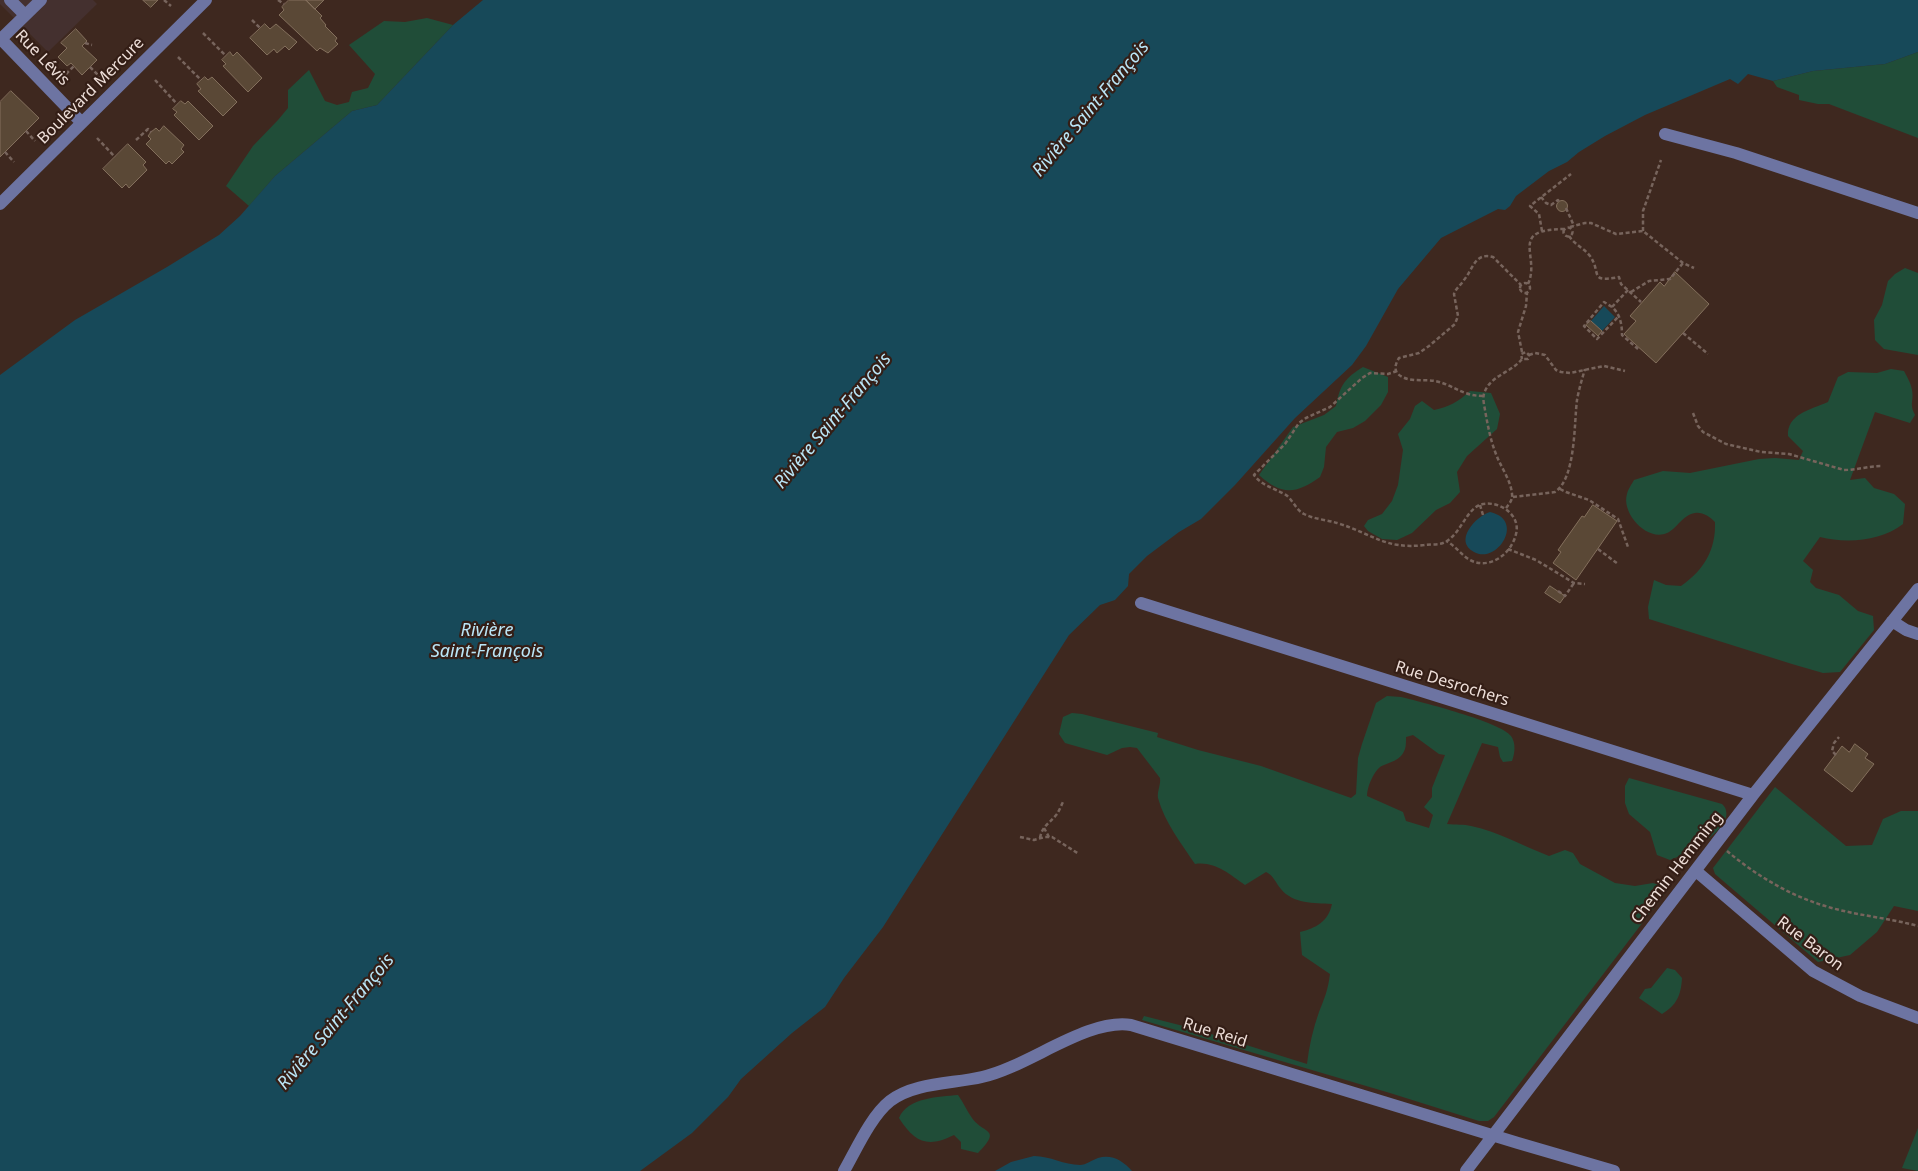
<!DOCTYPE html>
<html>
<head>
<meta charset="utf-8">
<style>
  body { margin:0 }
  canvas { display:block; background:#3e281f }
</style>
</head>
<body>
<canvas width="1918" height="1171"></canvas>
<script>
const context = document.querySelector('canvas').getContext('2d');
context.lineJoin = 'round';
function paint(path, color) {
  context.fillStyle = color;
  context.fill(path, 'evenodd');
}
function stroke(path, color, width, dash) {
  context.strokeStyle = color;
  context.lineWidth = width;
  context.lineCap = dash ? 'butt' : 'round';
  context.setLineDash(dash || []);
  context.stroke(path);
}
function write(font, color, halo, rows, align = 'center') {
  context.font = font + ' "Noto Sans",sans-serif';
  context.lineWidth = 4.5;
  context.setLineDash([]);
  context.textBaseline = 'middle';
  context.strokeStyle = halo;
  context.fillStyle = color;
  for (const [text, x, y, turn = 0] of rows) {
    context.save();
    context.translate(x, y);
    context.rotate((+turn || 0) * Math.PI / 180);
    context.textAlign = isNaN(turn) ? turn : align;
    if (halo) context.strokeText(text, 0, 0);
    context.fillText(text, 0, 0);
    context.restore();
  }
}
paint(new Path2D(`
  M 0,0 L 93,0 L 97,4 L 48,52 L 0,4 Z`), '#44302f');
paint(new Path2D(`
  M 427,18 L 453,25 L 377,105 L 352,111 L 275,176 L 249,206 L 226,186 L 253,146 L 278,120 L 288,108 L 288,90 L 309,70 L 325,101 L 337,105 L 349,102 L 352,92 L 368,88 L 375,74 L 349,45 L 384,21 L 405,22 Z
  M 1918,52 L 1918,138 L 1829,104 L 1818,104 L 1799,100 L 1799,95 L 1777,87 L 1773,81 L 1813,71 L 1885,64 Z
  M 1905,268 L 1918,273 L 1918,355 L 1884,349 L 1875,340 L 1874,320 L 1882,305 L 1888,281 L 1895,274 Z
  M 1363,367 L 1388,377 L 1388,392 L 1381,405 L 1365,421 L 1353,428 L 1337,432 L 1326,447 L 1324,467 L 1320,477 C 1296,494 1282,496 1259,475 L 1293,427 L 1324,415 L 1336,406 C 1340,385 1345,378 1363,367 Z
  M 1891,369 L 1904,371 C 1907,377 1911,383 1912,390 C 1914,402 1909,403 1915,415 L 1910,423 L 1875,412 L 1850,480 L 1865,478 L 1874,488 L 1894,494 L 1905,504 L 1903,524 C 1881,541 1847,544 1820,537 L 1803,561 L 1813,570 L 1810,582 L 1816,588 L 1839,595 L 1858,611 L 1873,616 L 1874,630 L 1840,672 L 1823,673 L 1792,664 L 1649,619 L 1648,607 L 1654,580 L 1666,585 L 1681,586 C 1704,570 1716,550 1715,522 C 1710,517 1703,512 1695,513 C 1682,515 1677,529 1667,533 C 1647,542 1621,513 1627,494 C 1628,489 1632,484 1634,480 L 1663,471 L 1690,473 L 1759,459 L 1775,458 L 1799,460 L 1803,451 L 1788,436 C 1787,414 1810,410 1828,402 L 1838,377 L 1848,372 L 1877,373 Z
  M 1470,391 L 1491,393 L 1500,414 L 1497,429 L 1467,456 L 1457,472 L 1460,492 L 1450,503 L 1436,510 L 1412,533 L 1397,540 L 1382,539 L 1368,531 L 1364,526 L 1368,520 L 1382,514 L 1392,501 L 1398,485 L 1403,450 L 1398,434 L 1410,419 L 1415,406 L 1422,401 L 1434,410 C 1449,407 1458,402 1470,391 Z
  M 1387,696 L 1401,697 C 1421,702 1501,722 1511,736 C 1516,743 1515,753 1512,761 L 1503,762 L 1500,757 L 1498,747 L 1482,743 L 1447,824 C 1455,825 1464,824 1471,826 C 1499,832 1523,846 1549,856 L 1565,850 L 1573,853 L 1580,864 L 1615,883 L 1635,886 L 1653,883 L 1669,888 L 1494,1117 L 1488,1121 L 1479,1121 L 1390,1093 L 1142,1020 L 1144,1016 L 1195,1029 L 1307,1064 C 1309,1046 1313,1029 1319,1012 C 1325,997 1328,990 1330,974 L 1302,955 L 1300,932 C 1316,928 1328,922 1332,904 C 1314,903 1293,904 1281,889 C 1275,882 1274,876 1266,872 L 1245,885 C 1229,874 1215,861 1195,864 C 1181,843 1165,823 1158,798 C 1157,791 1161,785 1160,778 L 1137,748 L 1130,747 L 1122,748 L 1107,755 L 1065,743 L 1059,734 L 1063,717 L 1072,713 L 1082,714 L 1158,733 L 1157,737 L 1198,750 L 1261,766 L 1351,798 L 1356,794 L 1358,758 L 1362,744 L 1376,703 ZM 1413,735 L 1439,754 L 1445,755 L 1432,788 L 1432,797 L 1424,807 L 1433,815 L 1429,828 L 1406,821 L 1403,812 L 1367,796 C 1367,787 1373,773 1380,767 C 1389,762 1401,761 1405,749 C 1406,746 1406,741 1406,737 Z
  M 1629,778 L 1722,804 C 1724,806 1726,808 1726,811 C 1731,830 1685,855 1670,860 L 1657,855 L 1650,832 L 1629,814 L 1625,803 L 1625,786 Z
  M 1775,787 L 1846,846 L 1872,845 L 1883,819 L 1901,811 L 1918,811 L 1918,911 L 1894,906 L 1877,932 L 1850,955 L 1818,962 L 1715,874 L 1713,868 Z
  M 1667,968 L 1675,970 L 1682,978 C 1681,995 1677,1005 1662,1014 L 1639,998 L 1645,989 L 1651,988 Z
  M 958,1095 C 963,1102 967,1111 972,1118 C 983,1134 1003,1128 978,1153 L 961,1149 L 961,1142 L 954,1135 C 928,1148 915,1143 899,1118 C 908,1097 939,1097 958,1095 Z
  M 1918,1128 L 1918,1171 L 1902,1168 Z`), '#204d38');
paint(new Path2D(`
  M 483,0 L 1918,0 L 1918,52 L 1885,64 L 1813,71 L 1773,81 L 1748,74 L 1738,84 L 1730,79 L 1645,115 L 1605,136 L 1579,152 L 1567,162 L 1549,171 L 1516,196 L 1510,206 L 1505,210 L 1498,209 L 1441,238 L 1398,289 L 1366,346 L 1352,365 L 1295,418 L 1235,485 L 1201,519 L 1179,532 L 1147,556 L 1129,574 L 1128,586 L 1115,600 L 1100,605 L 1069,635 L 883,927 L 844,978 L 825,1007 L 792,1033 L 741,1079 L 728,1097 L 692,1133 L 640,1171 L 0,1171 L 0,375 L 75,320 L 167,267 L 219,235 L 240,216 L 275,176 L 352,111 L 377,105 L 453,25 Z
  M 1604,306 L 1615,317 L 1602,331 L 1591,321 Z
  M 1490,512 C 1526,520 1497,565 1474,552 C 1453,541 1476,516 1490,512 Z
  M 1034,1156 C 1050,1156 1064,1165 1080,1165 C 1086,1165 1092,1160 1098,1158 C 1112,1154 1123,1161 1132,1171 L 995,1171 L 1011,1162 Z`), '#174959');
const building = new Path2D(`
  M 143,0 L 158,0 L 151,7 Z
  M 289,0 L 306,0 L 322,16 L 320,18 L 326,25 L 325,26 L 337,38 L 335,41 L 338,44 L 328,53 L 320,48 L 317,51 L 279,15 L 284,10 L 282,7 Z
  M 306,0 L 324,0 L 315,9 Z
  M 265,24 L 270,29 L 276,24 L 297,42 L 289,50 L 285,46 L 277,53 L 274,49 L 267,55 L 250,38 Z
  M 76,29 L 87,41 L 82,46 L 97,60 L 82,75 L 71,63 L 67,66 L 58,57 L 67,48 L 61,43 Z
  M 230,52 L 233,56 L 237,52 L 262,78 L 248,92 L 223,66 L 226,64 L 222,60 Z
  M 205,77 L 208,80 L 212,77 L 237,102 L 223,116 L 198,91 L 201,89 L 197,84 Z
  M 11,91 L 39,118 L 0,157 L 0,102 Z
  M 181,101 L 185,104 L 188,101 L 213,126 L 199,140 L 174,115 L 177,112 L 173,109 Z
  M 164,126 L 184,145 L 181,149 L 184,152 L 172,164 L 169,161 L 166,164 L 146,144 L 151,139 L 148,136 L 151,132 L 156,128 L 159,131 Z
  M 128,144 L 146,162 L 143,165 L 147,170 L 129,188 L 126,184 L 122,188 L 103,169 Z
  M1556.5 206a5.5 5.5 0 1 1 11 0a5.5 5.5 0 1 1-11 0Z
  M 1675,272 L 1709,304 L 1656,363 L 1624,334 L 1636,321 L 1630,316 L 1660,282 L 1664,286 Z
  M 1591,321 L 1602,331 L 1598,336 L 1586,325 Z
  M 1593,505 L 1617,521 L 1576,580 L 1553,563 L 1561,552 L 1558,550 L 1582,516 L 1584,517 Z
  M 1550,586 L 1565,596 L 1560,603 L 1545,593 Z
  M 1855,744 L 1868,754 L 1865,758 L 1874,764 L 1852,792 L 1824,770 L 1842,746 L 1849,752 Z`);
paint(building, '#5a4836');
stroke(building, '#836f5c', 1);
stroke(new Path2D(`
  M 164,0 L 171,6
  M 278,0 L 284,4
  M 252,20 L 260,28
  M 203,33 L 226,56
  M 85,43 L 92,45
  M 178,57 L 201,80
  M 90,67 L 100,77
  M 66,74 L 74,66
  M 155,80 L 177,104
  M 26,131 L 35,141
  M 97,138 L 115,157
  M 136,140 L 148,129 L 151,132
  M 5,152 L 14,162
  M 1541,197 L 1546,203 L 1551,205 L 1558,200 L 1559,202
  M 1566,208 L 1574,226
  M 1570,227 L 1585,223 L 1591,223 L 1616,234 L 1643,231 L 1683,263 L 1694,268
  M1563.5 232a4.5 4.5 0 1 1 9 0a4.5 4.5 0 1 1-9 0Z
  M 1542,231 L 1539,214 L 1530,206 L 1571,174
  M 1643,231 L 1643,211 L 1661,160
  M 1569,236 C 1575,245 1584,248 1590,256 C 1602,273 1588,283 1619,277 L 1621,284 L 1641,302
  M1520 288a5 5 0 1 1 10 0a5 5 0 1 1-10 0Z
  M 1528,284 C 1541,256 1507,229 1565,229
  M 1628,290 L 1612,307 C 1620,314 1622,324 1622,335 L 1638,349
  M 1631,292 L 1649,281 L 1670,279 L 1683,263
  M 1612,307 L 1604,302 L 1584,326 L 1597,339 L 1619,316
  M 1683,333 L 1708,354
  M 1522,352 L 1518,332 L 1526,306 L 1527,293
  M 1529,355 L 1535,353 L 1545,355 L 1556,370 L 1561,372 L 1570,373 L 1604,366 L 1625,371
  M 1397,371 L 1388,374 L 1370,373 L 1362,378 L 1330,407 L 1306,418 L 1299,423 L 1285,444 L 1254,475 C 1262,486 1274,488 1286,495 C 1293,500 1296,510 1304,514 C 1314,519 1327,520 1337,523 C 1371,533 1385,550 1424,545 C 1430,544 1438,545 1443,543 C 1461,536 1466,507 1483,504 C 1500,501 1521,515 1516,534 C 1511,555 1489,570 1470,560 C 1462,556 1456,546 1446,541
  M 1483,396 C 1462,396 1454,385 1435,381 C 1424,379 1406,383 1397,373 C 1394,368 1396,363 1399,358 L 1419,353 L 1429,346 L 1455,324 L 1458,316 L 1454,294 C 1456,288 1461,285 1464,280 C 1473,269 1475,252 1493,257 L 1521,285
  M 1693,413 L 1698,426 L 1703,432 L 1726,444 L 1761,452 L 1789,454 L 1844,470 C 1857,470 1869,466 1881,466
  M 1560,489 L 1566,492 L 1589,500 L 1618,519 L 1628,547
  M 1513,497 L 1555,492 C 1576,478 1574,423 1577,400 C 1579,389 1582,379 1585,369
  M 1480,505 L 1483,515
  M 1506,508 C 1509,504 1513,500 1512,494 C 1511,482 1503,470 1498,459 C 1491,443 1488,427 1485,410 C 1484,404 1482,397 1485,391 C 1492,375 1512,372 1522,359 L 1528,359 L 1529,355 L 1526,352 L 1521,354 L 1522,359
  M 1508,549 L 1536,560 L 1574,583 L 1585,584
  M 1598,549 L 1618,564
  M 1558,591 L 1565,596 L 1574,583
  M 1836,755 L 1832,751 L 1834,743 L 1839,737
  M 1044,828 L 1049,837
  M 1020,837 L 1034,840 L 1045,837 L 1052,837 L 1079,854
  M 1040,838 C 1042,826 1050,823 1057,814 C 1059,811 1061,806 1063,802
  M 1727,851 C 1753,873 1784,892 1816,903 C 1849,915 1885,917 1918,926`), '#77645c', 2.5, [4, 2.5]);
stroke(new Path2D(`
  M 10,0 L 25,15
  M 0,38 L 82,123
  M 1,39 L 41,0
  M 1665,134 L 1736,153 L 1918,213
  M 0,204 L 206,0
  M 1141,603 L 1753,795
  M 1892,621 L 1906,630 L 1918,634
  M 1696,871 L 1813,971 L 1860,996 L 1918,1018
  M 844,1171 C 856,1150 871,1116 890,1101 C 915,1082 953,1084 982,1077 C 1028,1067 1087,1018 1131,1025 L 1518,1143 L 1614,1171
  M 1466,1171 L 1753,795 L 1918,589`), '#6d74a2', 12);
write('16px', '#eedfd9', '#341e16', [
  ["Rue Lévis",42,58,46],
  ["Boulevard Mercure",91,91,-45],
  ["Rue Desrochers",1452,684,17],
  ["Chemin Hemming",1677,868,-52],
  ["Rue Baron",1810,944,37],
  ["Rue Reid",1215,1033,17]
]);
write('italic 18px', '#bae6f7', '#341e16', [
  ["Rivière Saint-François",1091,109,-50],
  ["Rivière Saint-François",833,421,-50],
  ["Rivière",487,631],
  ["Saint-François",487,652],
  ["Rivière Saint-François",336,1022,-50]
]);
</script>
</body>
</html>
